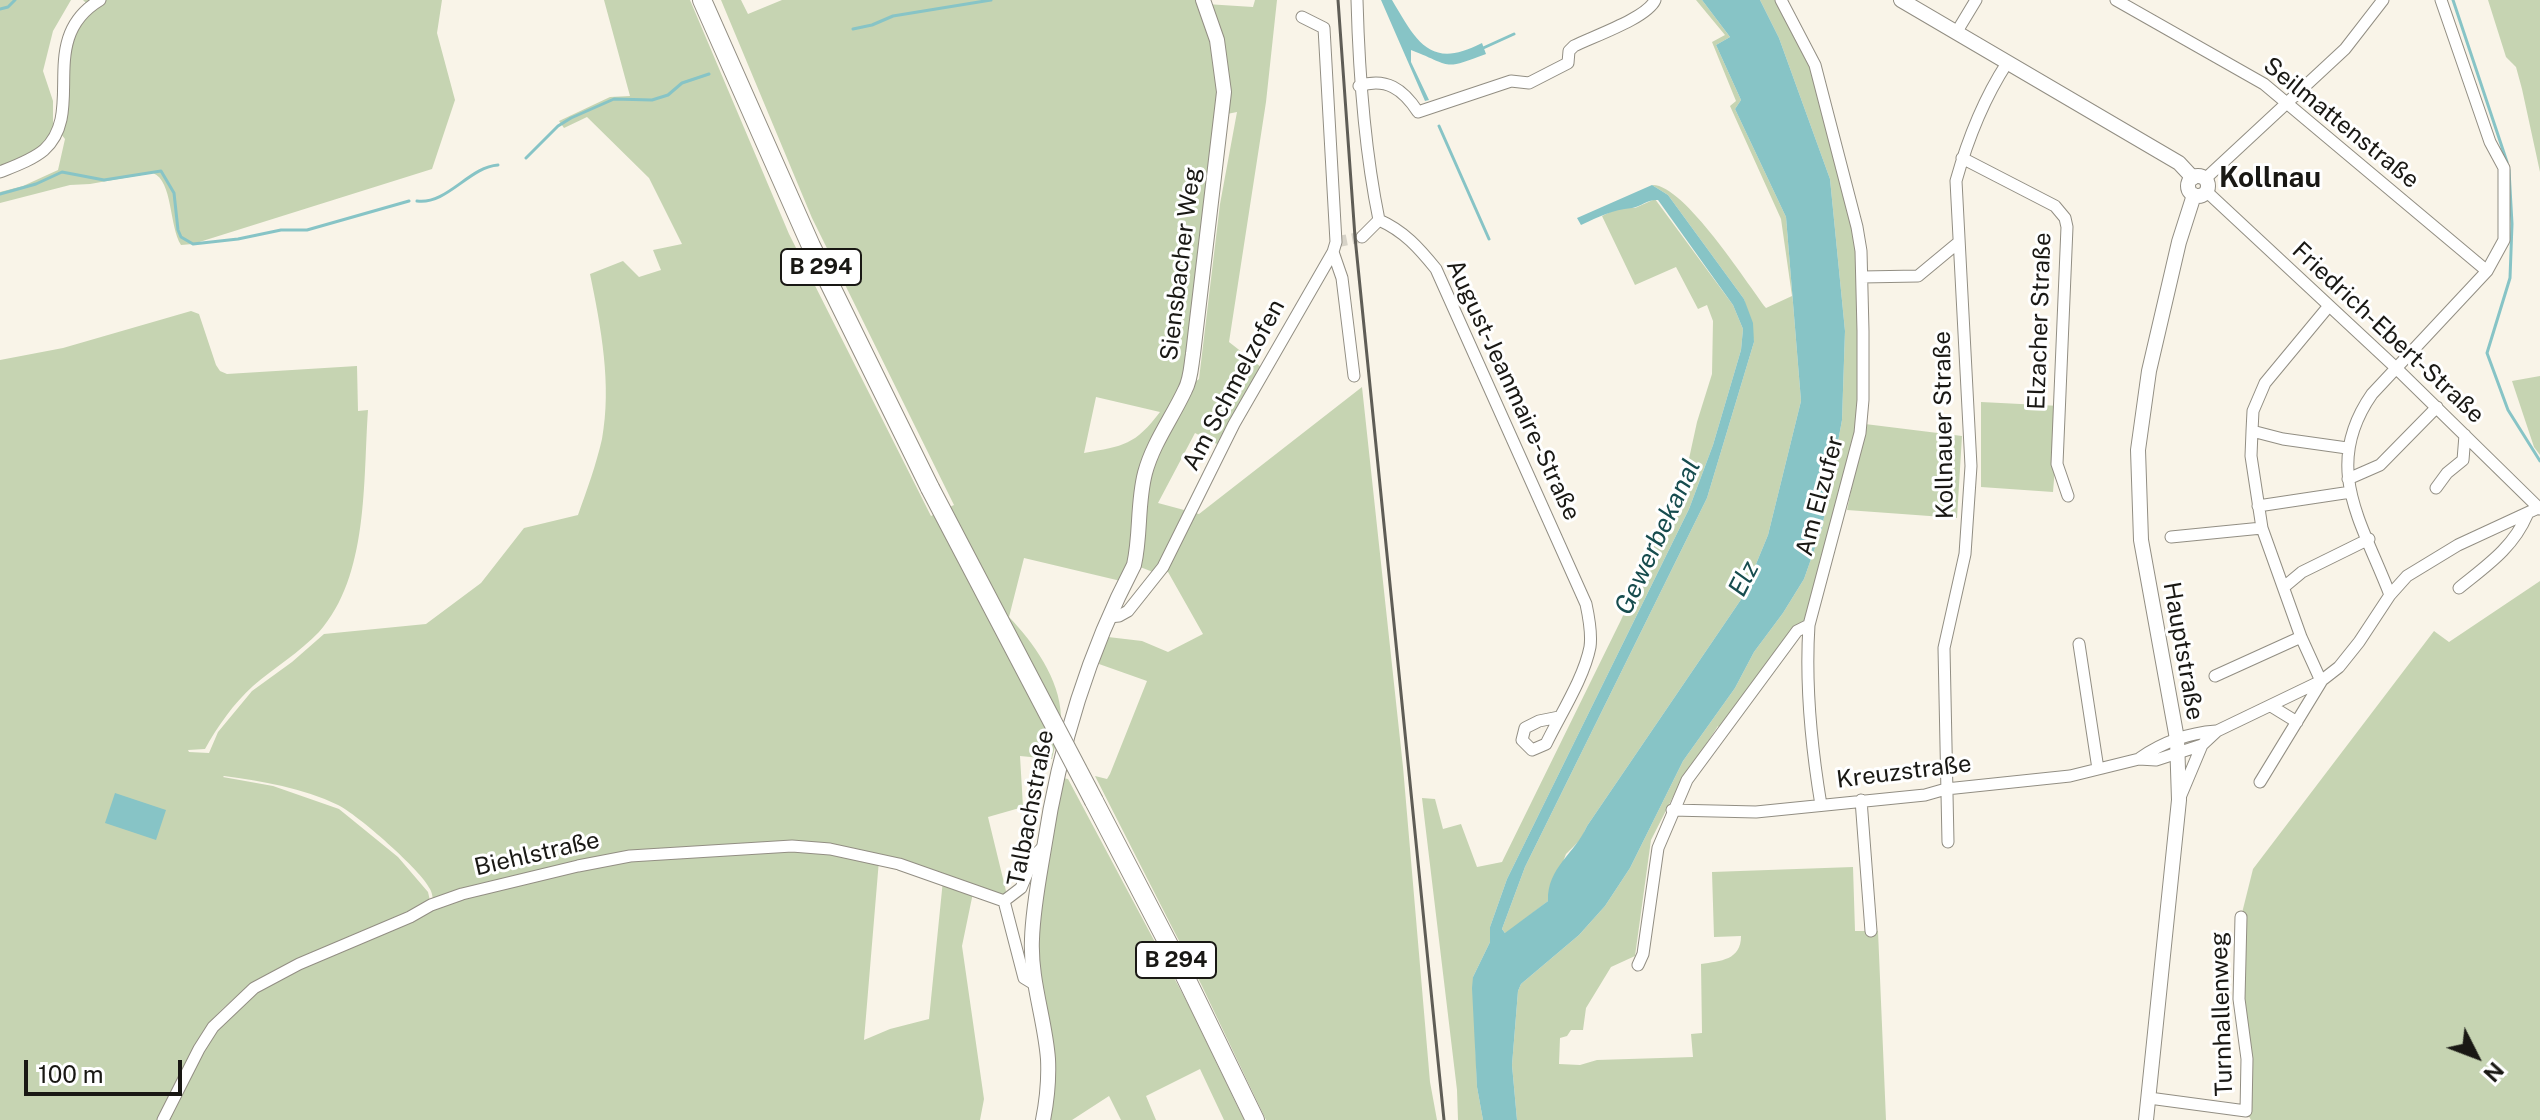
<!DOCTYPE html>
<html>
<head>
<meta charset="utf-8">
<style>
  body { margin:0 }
  #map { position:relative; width:2540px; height:1120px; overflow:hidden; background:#f9f4e8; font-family:"Public Sans",sans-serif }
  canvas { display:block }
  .north { position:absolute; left:2436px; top:1016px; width:80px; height:80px; -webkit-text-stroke:6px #fff; paint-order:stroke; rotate:132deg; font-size:22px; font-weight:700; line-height:32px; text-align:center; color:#191814 }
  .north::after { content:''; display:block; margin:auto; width:28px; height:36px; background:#191814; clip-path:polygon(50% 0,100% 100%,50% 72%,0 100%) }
  .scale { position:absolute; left:24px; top:1060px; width:158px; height:36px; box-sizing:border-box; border:4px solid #191814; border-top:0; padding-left:10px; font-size:24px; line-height:28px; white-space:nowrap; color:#191814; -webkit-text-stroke:6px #fff; paint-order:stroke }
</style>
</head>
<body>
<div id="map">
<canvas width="2540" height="1120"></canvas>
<div class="north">N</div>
<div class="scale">100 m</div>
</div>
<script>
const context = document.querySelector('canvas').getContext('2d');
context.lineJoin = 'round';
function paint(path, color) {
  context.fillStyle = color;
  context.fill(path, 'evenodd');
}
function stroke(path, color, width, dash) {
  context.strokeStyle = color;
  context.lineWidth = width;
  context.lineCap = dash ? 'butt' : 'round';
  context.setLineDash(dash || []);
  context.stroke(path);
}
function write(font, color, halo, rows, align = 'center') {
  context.font = font + ' "Public Sans",sans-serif';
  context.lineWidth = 6;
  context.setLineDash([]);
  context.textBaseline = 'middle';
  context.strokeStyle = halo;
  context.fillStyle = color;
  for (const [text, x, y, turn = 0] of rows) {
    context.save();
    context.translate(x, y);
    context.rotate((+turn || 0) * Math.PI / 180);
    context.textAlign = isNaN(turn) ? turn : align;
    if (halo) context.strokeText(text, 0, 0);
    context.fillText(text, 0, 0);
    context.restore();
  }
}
paint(new Path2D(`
  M 0,0 L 71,0 L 53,31 L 43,71 L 53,101 L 53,125 C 72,79 41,48 87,4 L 83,0 L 442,0 L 437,33 L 455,100 L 432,169 L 193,244 L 181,245 C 169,226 173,181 153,173 L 90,184 L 70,185 L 0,203 L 0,192 L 23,186 L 58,170 L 65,139 L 61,134 L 0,175 Z
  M 604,0 L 690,0 L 789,234 L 931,516 L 954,505 L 812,218 L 721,0 L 741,0 L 748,14 L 782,0 L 1203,0 L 1206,4 L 1253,7 L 1255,0 L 1277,0 L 1266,102 L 1229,342 L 1266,371 L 1223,447 L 1195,433 L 1158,503 L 1199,514 L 1362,387 L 1403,767 L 1430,1082 L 1437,1120 L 1266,1120 L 1201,984 L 1095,776 L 1107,779 L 1110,774 L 1147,681 L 1099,664 L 1100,655 L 1108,637 L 1142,641 L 1168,652 L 1203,634 L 1168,572 L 1158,574 L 1135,565 L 1125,582 L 1024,558 L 1009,617 C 1033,642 1060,679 1061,716 C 1061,730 1055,746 1052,759 L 1020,756 L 1023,807 L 988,817 L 1006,891 L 1005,896 L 999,897 L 974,888 L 962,946 L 984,1099 L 980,1120 L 167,1120 C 183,1090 196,1055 217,1029 C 266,970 365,938 434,908 C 433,902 433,894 430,889 C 422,871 357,814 338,805 C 303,788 262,781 224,776 L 223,777 L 273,786 L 339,809 L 398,857 L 428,892 L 431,905 C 363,933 251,966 207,1027 C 187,1055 174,1089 159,1120 L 0,1120 L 0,360 L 63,348 L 191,311 L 199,314 L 216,365 L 220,371 L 227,374 L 357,366 L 358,411 L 368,410 C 363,481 369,576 319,632 C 300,652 274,668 253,686 C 234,703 217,727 205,749 L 188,750 L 189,752 L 209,753 L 218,732 L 252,691 L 292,662 L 324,634 L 426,624 L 481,583 L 524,528 L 578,515 C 587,490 596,465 602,439 C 612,385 601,327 590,274 L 623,261 L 639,277 L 661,270 L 653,250 L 682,244 L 649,178 L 587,117 L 564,128 L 559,121 L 610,97 L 630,96 ZM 1237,112 L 1220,204 L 1199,379 L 1187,388 L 1179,389 L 1189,379 L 1193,354 L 1222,115 ZM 1096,397 L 1160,412 C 1135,445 1124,446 1084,453 ZM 879,860 L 943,880 L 929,1019 L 890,1029 L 864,1040 Z
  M 1696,0 L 1702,0 L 1730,37 L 1716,45 L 1741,100 L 1735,109 L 1786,217 L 1801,401 L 1768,535 L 1742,598 L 1587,826 L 1581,839 L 1566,854 L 1548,901 L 1506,934 L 1502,929 L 1525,867 L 1707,498 L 1754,342 L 1744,299 L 1668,195 L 1652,185 C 1683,183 1746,282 1766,308 L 1792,296 L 1781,219 L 1730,106 L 1736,101 L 1712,42 L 1725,35 Z
  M 1760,0 L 1781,0 L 1815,65 L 1857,227 L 1863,400 L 1809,625 L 1797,631 L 1721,730 L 1718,726 L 1678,787 L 1651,840 L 1635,956 L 1611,967 L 1586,1008 L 1583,1030 L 1571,1030 L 1567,1036 L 1560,1038 L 1559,1064 L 1580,1065 L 1597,1060 L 1693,1057 L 1691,1034 L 1702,1033 L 1701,964 C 1721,961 1741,960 1741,936 L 1714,937 L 1712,872 L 1853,867 L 1855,931 L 1878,931 L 1886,1120 L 1517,1120 L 1512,1065 L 1518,991 L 1521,984 L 1579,935 L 1605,906 L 1630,868 L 1683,761 L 1735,688 L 1754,652 L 1783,613 L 1804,579 L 1822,528 L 1842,420 L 1845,331 L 1830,179 L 1779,38 Z
  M 2488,0 L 2540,0 L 2540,172 L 2522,89 L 2516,67 L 2506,57 Z
  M 1655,199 L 1733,305 L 1743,329 L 1741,350 L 1713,445 L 1689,509 L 1507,879 L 1490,927 L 1490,942 L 1473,977 L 1477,1087 L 1483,1120 L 1458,1120 L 1457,1090 L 1422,798 L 1435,799 L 1443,829 L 1461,824 L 1477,867 L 1502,862 L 1621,620 L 1685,477 L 1697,422 L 1712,374 L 1713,321 L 1707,305 L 1698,309 L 1676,267 L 1635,285 L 1602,216 L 1621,207 L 1635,208 Z
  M 2540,376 L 2540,455 L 2534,447 L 2512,381 Z
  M 1981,402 L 2060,406 L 2053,492 L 1981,487 Z
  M 1865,424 L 1962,436 L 1957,518 L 1847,510 Z
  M 2540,581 L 2540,1120 L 2251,1120 L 2246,1111 L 2239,999 L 2241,917 L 2253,869 L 2434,631 L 2449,642 Z
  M 1063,778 L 1068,779 L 1188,1004 L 1244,1120 L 1224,1120 L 1200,1069 L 1146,1096 L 1156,1120 L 1121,1120 L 1109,1096 L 1072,1120 L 1050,1120 L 1056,1074 L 1053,1045 L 1039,968 L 1037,930 Z`), '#c6d4b2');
paint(new Path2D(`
  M 1381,0 L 1392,0 C 1417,42 1430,70 1482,43 L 1486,54 C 1441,71 1453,66 1411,50 L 1411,62 L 1429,100 L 1425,101 Z
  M 1702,0 L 1760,0 L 1779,38 L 1830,179 L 1845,331 L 1842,420 L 1822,528 L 1804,579 L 1783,613 L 1754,652 L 1735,688 L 1683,761 L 1630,868 L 1605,906 L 1579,935 L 1521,984 L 1518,991 L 1512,1065 L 1517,1120 L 1483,1120 L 1477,1087 L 1472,988 L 1473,977 L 1490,942 L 1490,927 L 1507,879 L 1689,509 L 1713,445 L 1741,350 L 1743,329 L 1733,305 L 1658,200 C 1648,199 1642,206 1632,208 C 1611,210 1601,216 1581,225 L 1577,218 L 1652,185 L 1668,195 L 1744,299 L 1753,323 L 1754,342 L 1707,498 L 1525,867 L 1502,929 L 1505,933 L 1548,901 C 1547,867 1575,854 1587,826 L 1742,598 L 1768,535 L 1801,401 L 1786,217 L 1735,109 L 1741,100 L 1716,45 L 1730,37 Z
  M 115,793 L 166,810 L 156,840 L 105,823 Z`), '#87c4c6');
stroke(new Path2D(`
  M 2453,0 L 2507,162
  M 0,9 L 8,7 L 15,0
  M 853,29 L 872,25 L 893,16 L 991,0
  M 1481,49 L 1514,34
  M 1439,126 L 1489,239
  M 526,158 L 558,126 L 571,118 L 614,99 L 652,100 L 668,95 L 682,83 L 709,74
  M 2509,170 L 2512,224 L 2510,278 L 2487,353 L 2508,410 L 2540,461
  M 0,194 L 36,184 L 62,172 L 104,180 L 161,171 L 174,193 L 178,230 L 181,237 L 193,244 L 238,239 L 281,230 L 307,230 L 409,201
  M 417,201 C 447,205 469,167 498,165`), '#87c4c6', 3);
stroke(new Path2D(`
  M 1336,242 L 1362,237`), '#d7d3c8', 11, [11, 5.5]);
const minor = new Path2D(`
  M 1357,0 C 1359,75 1364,147 1379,220
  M 1781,0 L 1815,65 L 1857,227 L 1861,251 L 1863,331 L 1863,400 L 1860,433 L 1809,625 C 1805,686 1811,745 1821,805
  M 2116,0 L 2264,84 L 2487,271
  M 1956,33 L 1976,0
  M 1359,86 C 1386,77 1403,89 1418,112 L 1511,81 L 1529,83 L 1568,63 L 1569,51 L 1574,46 C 1594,36 1647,18 1655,0
  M 1962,158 L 2055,206 L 2065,218 L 2067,227 L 2057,464 L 2068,496
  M 0,172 C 15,166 32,160 44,150 C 87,111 35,39 100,0
  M 2205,179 L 2345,49 L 2383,0
  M 2206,191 L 2395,367 L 2540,509
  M 1379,220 C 1404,231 1419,248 1436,269 L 1586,604 C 1589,618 1592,633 1590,647 C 1584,678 1560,715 1546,744 L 1532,750 L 1522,740 L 1525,728 L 1539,721 L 1559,717
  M 1362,237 L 1379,220
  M 1333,252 L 1342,278 L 1354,376
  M 1862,277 L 1918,276 L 1959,242
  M 2252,431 L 2283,439 L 2347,448
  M 2348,479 L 2380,465 L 2437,407
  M 2436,488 L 2447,473 L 2463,460 L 2465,435
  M 2258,506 L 2351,492
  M 2171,537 L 2262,528
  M 2284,587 L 2302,572 L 2369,539
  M 2459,588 C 2486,566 2513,548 2527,515
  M 2390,595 C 2362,522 2321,467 2372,394 L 2487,271 L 2504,240 L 2504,168 L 2490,142 L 2441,0
  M 1109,617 L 1119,616 L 1128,611 L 1163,567 L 1234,424 L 1333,252 L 1336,242 L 1324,28 L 1302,17
  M 2079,644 L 2098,769
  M 2215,676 L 2301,637
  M 2321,681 L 2301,637 L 2262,528 L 2251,456 L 2252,431 L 2253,411 L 2265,383 L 2328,307
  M 2271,706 L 2297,722
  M 2140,758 C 2163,742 2188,733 2216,731
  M 2260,782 L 2321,682
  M 2181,795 L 2202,745 L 2217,731 L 2321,681 L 2339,667 L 2359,642 L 2390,595 L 2407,576 L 2458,545 L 2538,508
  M 1861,800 L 1871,931
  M 1672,810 L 1756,812 L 1925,795 L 1946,789 L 2070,776 L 2139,759 L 2156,760 L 2202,745
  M 1948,842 L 1944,648 L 1965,554 L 1971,466 L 1956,181 C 1968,138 1983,100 2007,63
  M 1638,965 L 1643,954 L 1658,848 L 1687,780 L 1797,631 L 1809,625
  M 1034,984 L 1024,978 L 1004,901 L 1021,888 L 1035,855 L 1044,846
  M 2149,1098 L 2246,1111 L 2247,1059 L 2239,999 L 2241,917
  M 163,1120 L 199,1049 L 213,1027 L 254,988 L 299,964 L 410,917 L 431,905 L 462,894 L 578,866 L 630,856 L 792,846 L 830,849 L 899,864 L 1004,901`);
const tertiary = new Path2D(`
  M 1901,0 L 2179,163 L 2193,178
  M2188 186a10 10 0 1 1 20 0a10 10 0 1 1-20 0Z
  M 1043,1120 C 1047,1100 1049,1080 1048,1059 C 1045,1019 1030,980 1032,939 C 1033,908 1039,878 1044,848 C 1059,748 1087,655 1134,565 C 1141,534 1137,504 1145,473 C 1153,443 1172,418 1185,390 C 1191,379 1191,366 1193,354 L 1224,92 L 1217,40 L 1203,0
  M 2146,1120 L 2179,800 L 2177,739 L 2141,540 L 2138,450 L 2149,371 L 2179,242 L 2194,195`);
const trunk = new Path2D(`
  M 702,0 L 811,246 L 930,488
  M 1094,801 L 1183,972 L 1255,1120`);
stroke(minor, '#928e83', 13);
stroke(tertiary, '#928e83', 16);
stroke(trunk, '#928e83', 20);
stroke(minor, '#fff', 11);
stroke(tertiary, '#fff', 14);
stroke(trunk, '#fff', 18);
stroke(new Path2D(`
  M 1338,0 L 1355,237 L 1444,1120`), '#5f5d56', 3);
const trunkBridge = new Path2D(`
  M 930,488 L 1094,801`);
stroke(trunkBridge, '#928e83', 20, []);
stroke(trunkBridge, '#fff', 18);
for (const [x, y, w] of [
  [821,267,80],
  [1176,960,80]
]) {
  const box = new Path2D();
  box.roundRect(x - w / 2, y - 18, w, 36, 6);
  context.fillStyle = '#fff';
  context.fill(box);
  stroke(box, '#191814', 2);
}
write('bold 22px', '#191814', null, [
  ["B 294",821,267],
  ["B 294",1176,960]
]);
write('24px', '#191814', '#fff', [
  ["Seilmattenstraße",2341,123,39],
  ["Siensbacher Weg",1181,264,-83],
  ["Elzacher Straße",2040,321,-88],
  ["Friedrich-Ebert-Straße",2388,333,43],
  ["Am Schmelzofen",1234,385,-62],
  ["August-Jeanmaire-Straße",1513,390,65],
  ["Kollnauer Straße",1944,425,-91],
  ["Am Elzufer",1820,496,-75],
  ["Hauptstraße",2183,651,80],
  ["Kreuzstraße",1904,772,-7],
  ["Talbachstraße",1031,808,-79],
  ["Biehlstraße",537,854,-13],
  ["Turnhallenweg",2222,1014,-92]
]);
write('italic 26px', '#164c4e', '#fff', [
  ["Gewerbekanal",1658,537,-65],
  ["Elz",1744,579,-63]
]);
write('bold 28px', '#191814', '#fff', [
  ["Kollnau",2270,178]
]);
</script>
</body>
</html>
